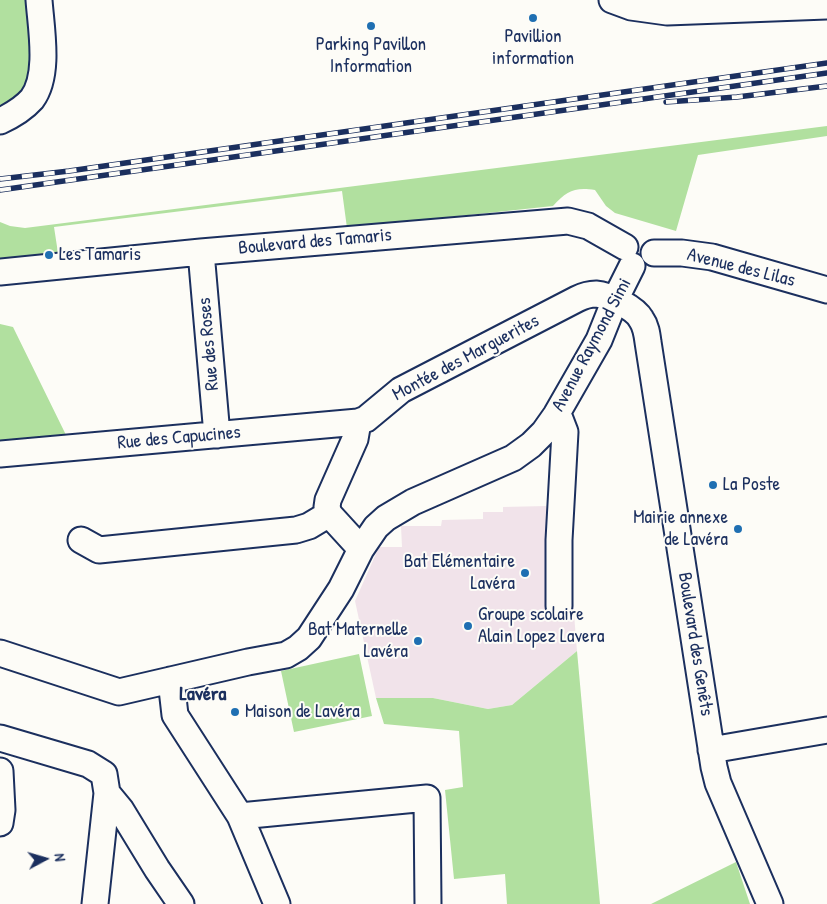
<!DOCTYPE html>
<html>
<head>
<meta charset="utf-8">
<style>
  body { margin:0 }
  #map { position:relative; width:827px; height:904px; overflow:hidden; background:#fdfcf7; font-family:"Patrick Hand",sans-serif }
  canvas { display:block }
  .north { position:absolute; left:20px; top:834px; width:50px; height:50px; -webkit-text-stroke:4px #fdfcf7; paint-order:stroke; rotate:84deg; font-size:14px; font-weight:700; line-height:20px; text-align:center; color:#1b2f5e }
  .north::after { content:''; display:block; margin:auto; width:18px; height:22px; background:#1b2f5e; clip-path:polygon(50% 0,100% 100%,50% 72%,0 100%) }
</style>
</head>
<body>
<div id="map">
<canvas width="827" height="904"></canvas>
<div class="north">N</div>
</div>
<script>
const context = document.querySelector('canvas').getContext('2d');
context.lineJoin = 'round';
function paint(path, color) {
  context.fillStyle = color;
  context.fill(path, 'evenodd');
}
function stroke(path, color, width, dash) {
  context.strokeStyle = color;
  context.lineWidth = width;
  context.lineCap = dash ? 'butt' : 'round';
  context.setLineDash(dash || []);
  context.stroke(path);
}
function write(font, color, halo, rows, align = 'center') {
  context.font = font + ' "Patrick Hand",sans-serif';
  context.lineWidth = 4;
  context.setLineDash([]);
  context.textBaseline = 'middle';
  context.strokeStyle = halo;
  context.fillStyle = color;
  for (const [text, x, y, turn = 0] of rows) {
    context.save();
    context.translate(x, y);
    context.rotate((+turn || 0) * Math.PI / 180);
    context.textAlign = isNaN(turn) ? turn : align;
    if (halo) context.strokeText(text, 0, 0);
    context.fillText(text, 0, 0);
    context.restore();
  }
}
paint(new Path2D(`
  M 546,506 L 548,539 L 568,540 L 577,651 L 512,705 L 488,709 L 433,698 L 376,698 L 355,601 L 379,547 L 402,547 L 401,526 L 441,526 L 442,520 L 483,519 L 483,512 L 503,512 L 503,507 Z`), '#f1e3ea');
paint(new Path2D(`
  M 0,0 L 30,0 L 32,83 L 0,112 Z
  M 827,126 L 827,136 L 698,155 L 676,231 L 615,213 L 606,206 L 595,190 C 574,187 567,191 553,206 L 347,228 L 342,191 L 54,227 L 58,253 L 0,258 L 0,222 L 10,226 L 25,228 Z
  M 0,324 L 13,327 L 66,435 L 0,447 Z
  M 577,651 L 600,904 L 507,904 L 505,874 L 454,879 L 445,790 L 463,787 L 459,731 L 384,724 L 376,698 L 433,698 L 488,709 L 512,705 Z
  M 359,654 L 372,716 L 294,732 L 281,671 Z
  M 736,862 L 750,904 L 651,904 Z`), '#b1e09f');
const minor = new Path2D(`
  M 612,0 L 631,7 L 667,12 L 827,6
  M 0,121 C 11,116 24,108 32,99 C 50,75 41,28 39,0
  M 201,252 L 217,435
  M 654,253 L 682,253 L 712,257 L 827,290
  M 0,272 L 201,252 L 568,221 L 588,226 L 625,247
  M 556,415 L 560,419 L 565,432 L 559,540 L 559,606
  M 358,422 L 355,439 L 328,500 L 327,507 L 329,514 L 361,549
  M 0,454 L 358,422 L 366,419 L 401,390 L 577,299 C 583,296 589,294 596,294 C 609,295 635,308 641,319 C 646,326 647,334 648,342 L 714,767 L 718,783 L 770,904
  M 81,540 L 99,550 L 296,530 L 309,526 L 329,514
  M 0,653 L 119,692 L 248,662 L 286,655 L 298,648 L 309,638 L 341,589 L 361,549 L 376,527 L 386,518 L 413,502 L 513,458 L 531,445 L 544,432 L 556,415 L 599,340 L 615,300 L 632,266
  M 171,680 L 175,715 L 240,816 L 277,904
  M 0,738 L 88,764 L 104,774 L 107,793 L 95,904
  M 711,750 L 827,730
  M 0,771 L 2,810 L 0,823
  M 107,793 L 121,810 L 157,869 L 181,904
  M 240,816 L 427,798 L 428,904`);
stroke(minor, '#1b2f5e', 29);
stroke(minor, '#fdfcf7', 25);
const rail = new Path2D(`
  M 666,102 L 737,97 L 827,86
  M 0,179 L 69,171 L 827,63
  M 0,190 L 827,73`);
stroke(rail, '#1b2f5e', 5.5);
stroke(rail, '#fdfcf7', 4, [11]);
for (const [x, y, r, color] of [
  [533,18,5,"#1f6fb2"],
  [371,26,5,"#1f6fb2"],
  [49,255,5,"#1f6fb2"],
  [713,485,5,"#1f6fb2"],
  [738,529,5,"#1f6fb2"],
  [525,573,5,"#1f6fb2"],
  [468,626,5,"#1f6fb2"],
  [418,641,5,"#1f6fb2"],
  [235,712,5,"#1f6fb2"]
]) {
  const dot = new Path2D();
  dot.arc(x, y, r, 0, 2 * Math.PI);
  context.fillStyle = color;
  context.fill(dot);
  stroke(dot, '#fdfcf7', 2);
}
write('19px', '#1b2f5e', '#fdfcf7', [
  ["Pavillion",533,37,"center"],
  ["information",533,59,"center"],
  ["Parking Pavillon",371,45,"center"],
  ["Information",371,67,"center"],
  ["Les Tamaris",59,255],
  ["La Poste",723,485],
  ["Mairie annexe",728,518,"right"],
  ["de Lavéra",728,540,"right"],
  ["Bat Elémentaire",515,562,"right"],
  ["Lavéra",515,584,"right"],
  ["Groupe scolaire",478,615],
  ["Alain Lopez Lavera",478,637],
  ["Bat Maternelle",408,630,"right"],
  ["Lavéra",408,652,"right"],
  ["Maison de Lavéra",245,712]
], 'left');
write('19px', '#1b2f5e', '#fdfcf7', [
  ["Boulevard des Tamaris",315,242,-5],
  ["Avenue des Lilas",741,268,14],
  ["Rue des Roses",209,344,-95],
  ["Avenue Raymond Simi",592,345,-62],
  ["Montée des Marguerites",466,358,-28],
  ["Rue des Capucines",179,438,-5],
  ["Boulevard des Genêts",695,644,81]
]);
write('bold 20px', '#1b2f5e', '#fdfcf7', [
  ["Lavéra",203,695]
]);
</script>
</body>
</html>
